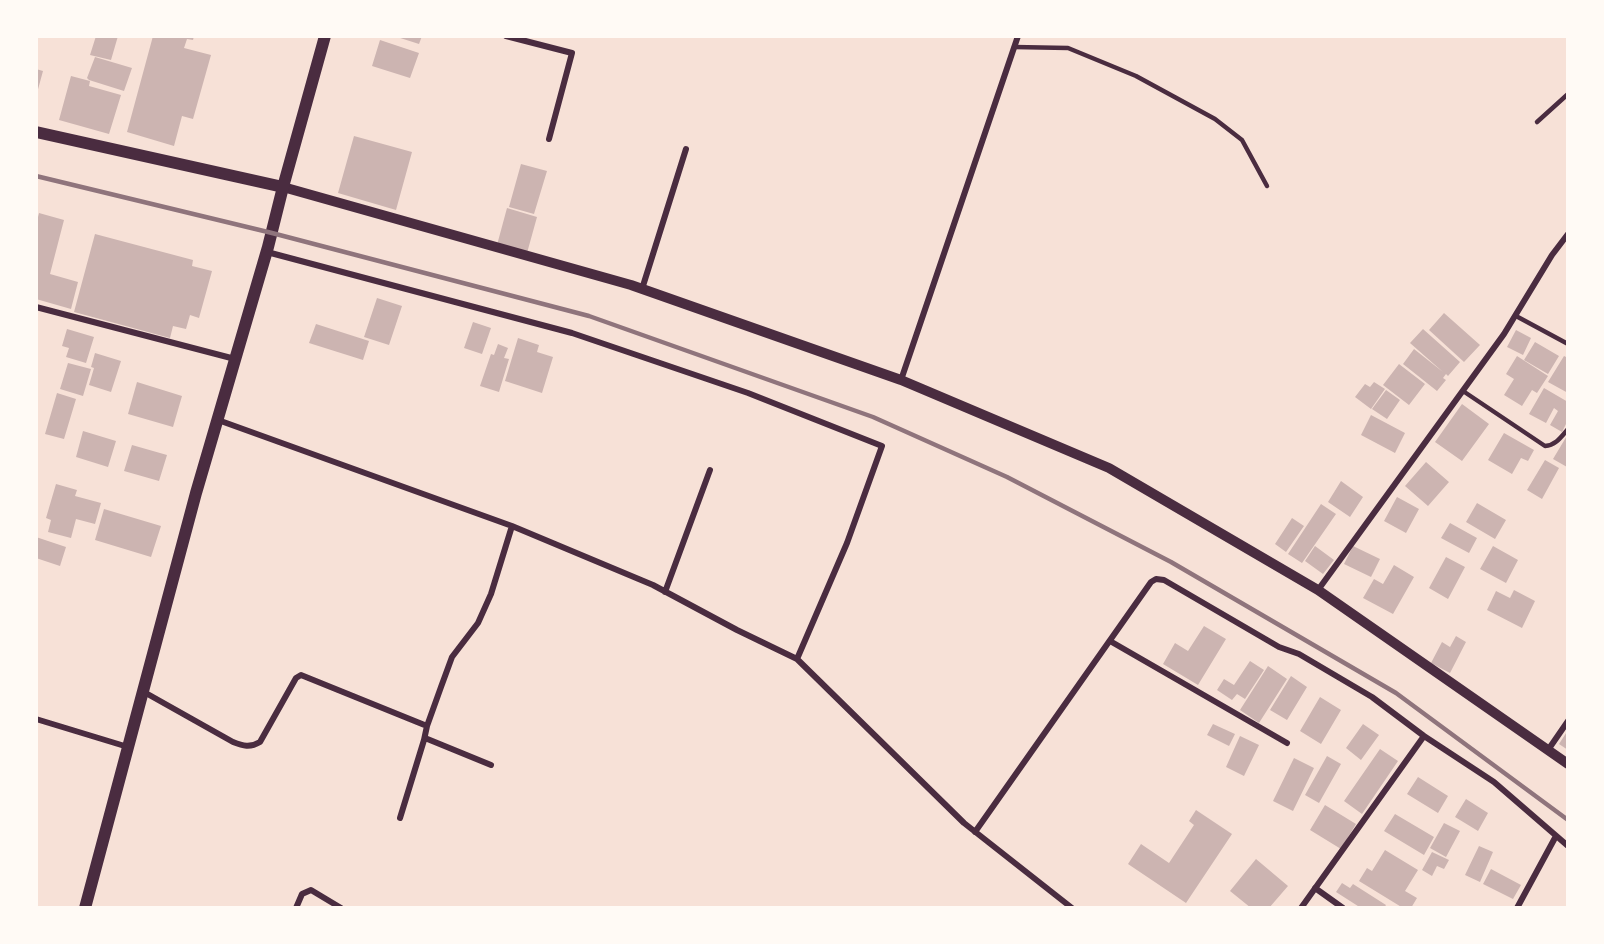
<!DOCTYPE html>
<html>
<head>
<meta charset="utf-8">
<style>
  body { margin:0 }
  #map { position:relative; width:1604px; height:944px; overflow:hidden; background:#f7e1d7; font-family:Karla,sans-serif }
  canvas { display:block }
  .frame { position:absolute; inset:0; border:38px solid #fffaf5; pointer-events:none }
</style>
</head>
<body>
<div id="map">
<canvas width="1604" height="944"></canvas>
<div class="frame"></div>
</div>
<script>
const context = document.querySelector('canvas').getContext('2d');
context.lineJoin = 'round';
function paint(path, color) {
  context.fillStyle = color;
  context.fill(path, 'evenodd');
}
function stroke(path, color, width, dash) {
  context.strokeStyle = color;
  context.lineWidth = width;
  context.lineCap = dash ? 'butt' : 'round';
  context.setLineDash(dash || []);
  context.stroke(path);
}
paint(new Path2D(`
  M 96,36 L 118,36 L 111,60 L 90,55 Z
  M 153,36 L 194,36 L 193,40 L 187,39 L 184,48 L 211,55 L 193,119 L 182,116 L 174,146 L 127,132 Z
  M 394,36 L 422,36 L 419,44 Z
  M 380,40 L 419,53 L 410,78 L 372,66 Z
  M 95,57 L 132,68 L 124,91 L 89,80 L 87,78 Z
  M 36,69 L 43,71 L 37,93 L 36,93 Z
  M 71,76 L 90,81 L 89,86 L 121,95 L 109,134 L 59,120 Z
  M 354,136 L 412,152 L 396,210 L 338,193 Z
  M 521,164 L 547,171 L 534,214 L 509,207 Z
  M 507,208 L 537,217 L 527,253 L 497,245 Z
  M 39,213 L 64,220 L 50,274 L 78,282 L 71,309 L 36,299 L 36,225 Z
  M 95,234 L 193,260 L 192,266 L 212,271 L 199,318 L 190,315 L 186,329 L 173,326 L 170,338 L 74,312 Z
  M 377,298 L 402,306 L 389,345 L 364,337 Z
  M 1444,313 L 1480,345 L 1464,362 L 1429,330 Z
  M 473,322 L 491,328 L 482,354 L 464,348 Z
  M 316,324 L 369,341 L 363,360 L 309,343 Z
  M 67,329 L 94,337 L 86,363 L 66,357 L 69,348 L 62,346 Z
  M 1423,329 L 1460,362 L 1448,376 L 1446,374 L 1443,378 L 1446,380 L 1437,391 L 1403,364 L 1414,349 L 1443,372 L 1410,343 Z
  M 1516,330 L 1531,338 L 1523,355 L 1507,347 Z
  M 518,338 L 539,345 L 537,352 L 553,357 L 542,393 L 505,381 Z
  M 1535,342 L 1559,356 L 1548,374 L 1524,360 Z
  M 498,344 L 508,348 L 504,358 L 509,359 L 499,392 L 480,386 L 491,354 L 494,355 Z
  M 95,353 L 121,361 L 111,392 L 89,385 L 94,368 L 91,367 Z
  M 1517,356 L 1548,376 L 1537,393 L 1532,390 L 1522,406 L 1504,395 L 1514,379 L 1506,374 Z
  M 1564,356 L 1568,358 L 1568,393 L 1548,382 Z
  M 68,363 L 91,369 L 83,396 L 60,389 Z
  M 1399,364 L 1425,384 L 1409,405 L 1383,385 Z
  M 137,382 L 182,396 L 173,427 L 128,414 Z
  M 1374,382 L 1385,389 L 1371,409 L 1355,397 L 1365,384 L 1370,387 Z
  M 1544,388 L 1568,402 L 1568,420 L 1562,432 L 1550,425 L 1558,411 L 1554,408 L 1546,423 L 1529,414 Z
  M 1386,390 L 1400,400 L 1387,419 L 1372,409 Z
  M 57,393 L 76,399 L 64,439 L 45,434 Z
  M 1462,404 L 1489,424 L 1462,461 L 1435,442 Z
  M 1371,415 L 1405,433 L 1395,453 L 1361,435 Z
  M 83,431 L 116,441 L 108,467 L 76,457 Z
  M 1504,433 L 1534,450 L 1528,461 L 1521,458 L 1512,474 L 1488,460 Z
  M 1568,434 L 1568,466 L 1567,467 L 1553,459 Z
  M 132,445 L 167,455 L 159,481 L 124,471 Z
  M 1545,460 L 1559,468 L 1542,499 L 1527,490 Z
  M 1426,462 L 1449,482 L 1428,506 L 1405,486 Z
  M 1341,481 L 1363,497 L 1350,517 L 1328,502 Z
  M 56,484 L 77,490 L 75,496 L 101,503 L 95,524 L 76,519 L 71,538 L 48,532 L 51,520 L 46,518 Z
  M 1397,497 L 1419,509 L 1406,533 L 1384,521 Z
  M 1477,503 L 1506,520 L 1495,539 L 1466,522 Z
  M 1321,504 L 1336,514 L 1302,563 L 1288,554 Z
  M 104,509 L 161,526 L 151,557 L 95,540 Z
  M 1292,518 L 1304,526 L 1286,552 L 1275,544 Z
  M 1450,523 L 1477,538 L 1469,553 L 1441,538 Z
  M 36,537 L 66,547 L 60,566 L 36,558 Z
  M 1315,546 L 1334,560 L 1323,574 L 1305,561 Z
  M 1353,546 L 1380,559 L 1371,577 L 1344,564 Z
  M 1493,546 L 1518,560 L 1506,583 L 1480,569 Z
  M 1446,557 L 1465,567 L 1448,599 L 1429,588 Z
  M 1394,565 L 1414,577 L 1393,614 L 1363,598 L 1374,579 L 1383,584 Z
  M 1514,590 L 1535,601 L 1522,628 L 1487,610 L 1496,591 L 1510,598 Z
  M 1204,626 L 1226,639 L 1198,685 L 1163,664 L 1175,643 L 1188,651 Z
  M 1456,636 L 1466,642 L 1450,673 L 1431,663 L 1442,642 L 1450,647 Z
  M 1250,661 L 1264,670 L 1245,699 L 1237,694 L 1232,700 L 1217,690 L 1224,679 L 1234,685 Z
  M 1268,666 L 1287,679 L 1259,723 L 1240,710 Z
  M 1291,676 L 1307,687 L 1287,720 L 1270,710 Z
  M 1320,697 L 1341,710 L 1321,744 L 1300,731 Z
  M 1213,724 L 1235,734 L 1229,746 L 1207,735 Z
  M 1363,724 L 1379,735 L 1361,760 L 1346,748 Z
  M 1568,730 L 1568,750 L 1559,744 Z
  M 1240,736 L 1259,745 L 1244,776 L 1226,767 Z
  M 1380,749 L 1398,761 L 1362,814 L 1344,801 Z
  M 1327,756 L 1341,764 L 1319,803 L 1305,795 Z
  M 1294,758 L 1314,768 L 1293,811 L 1273,801 Z
  M 1418,777 L 1448,796 L 1438,813 L 1407,794 Z
  M 1466,799 L 1488,813 L 1478,831 L 1455,817 Z
  M 1325,805 L 1356,824 L 1341,849 L 1310,830 Z
  M 1196,810 L 1232,834 L 1186,903 L 1128,864 L 1141,844 L 1169,863 L 1194,825 L 1189,821 Z
  M 1395,814 L 1434,837 L 1424,855 L 1384,831 Z
  M 1444,823 L 1460,831 L 1446,857 L 1430,848 Z
  M 1479,846 L 1493,852 L 1480,882 L 1465,875 Z
  M 1385,850 L 1418,870 L 1405,891 L 1417,898 L 1411,908 L 1403,908 L 1359,881 L 1367,868 L 1372,871 Z
  M 1432,852 L 1449,860 L 1444,869 L 1437,866 L 1432,876 L 1422,870 Z
  M 1256,859 L 1288,886 L 1269,908 L 1251,908 L 1230,891 Z
  M 1491,869 L 1521,885 L 1513,899 L 1483,884 Z
  M 1342,883 L 1350,888 L 1353,884 L 1386,905 L 1384,908 L 1361,908 L 1336,892 Z`), '#ccb4b1');
stroke(new Path2D(`
  M 1014,47 L 1068,48 L 1136,76 L 1215,119 L 1242,140 L 1267,186
  M 1537,122 L 1568,94
  M 1516,316 L 1568,344
  M 1463,391 L 1545,446 C 1556,445 1561,437 1568,429`), '#4a2c40', 4.5);
stroke(new Path2D(`
  M 506,36 L 572,53 L 549,139
  M 267,252 L 572,333 L 748,393 L 882,446 L 847,543 L 797,659
  M 642,289 L 686,149
  M 36,307 L 235,359
  M 901,380 L 1018,36
  M 218,420 L 512,526 L 653,585 L 737,630 L 797,659 L 964,823 L 1072,908
  M 1318,590 L 1504,334 L 1552,255 L 1568,234
  M 665,592 L 710,470
  M 1110,641 L 1287,743
  M 144,692 L 233,742 C 243,746 250,748 260,742 L 296,678 L 301,675 L 427,726
  M 36,719 L 128,747
  M 425,738 L 491,765
  M 1548,750 L 1568,721
  M 400,818 L 424,740 L 427,726 L 441,687 L 452,657 L 478,623 L 491,594 L 512,526
  M 975,832 L 1151,582 L 1156,579 L 1164,580 L 1279,647 L 1299,654 L 1372,697 L 1424,736 L 1494,782 L 1568,846
  M 1315,888 L 1343,908
  M 296,908 L 302,894 L 311,890 L 341,908
  M 1301,908 L 1424,736
  M 1517,908 L 1556,836`), '#4a2c40', 6);
stroke(new Path2D(`
  M 283,187 L 631,285 L 901,380 L 1109,468 L 1318,590 L 1568,764`), '#4a2c40', 10);
stroke(new Path2D(`
  M 36,132 L 283,187
  M 85,908 L 196,493 L 268,247 L 283,187 L 325,36`), '#4a2c40', 12);
stroke(new Path2D(`
  M 36,176 L 272,233 L 589,316 L 873,417 L 1007,477 L 1171,562 L 1396,693 L 1568,820`), '#8f747c', 4.5);
</script>
</body>
</html>
